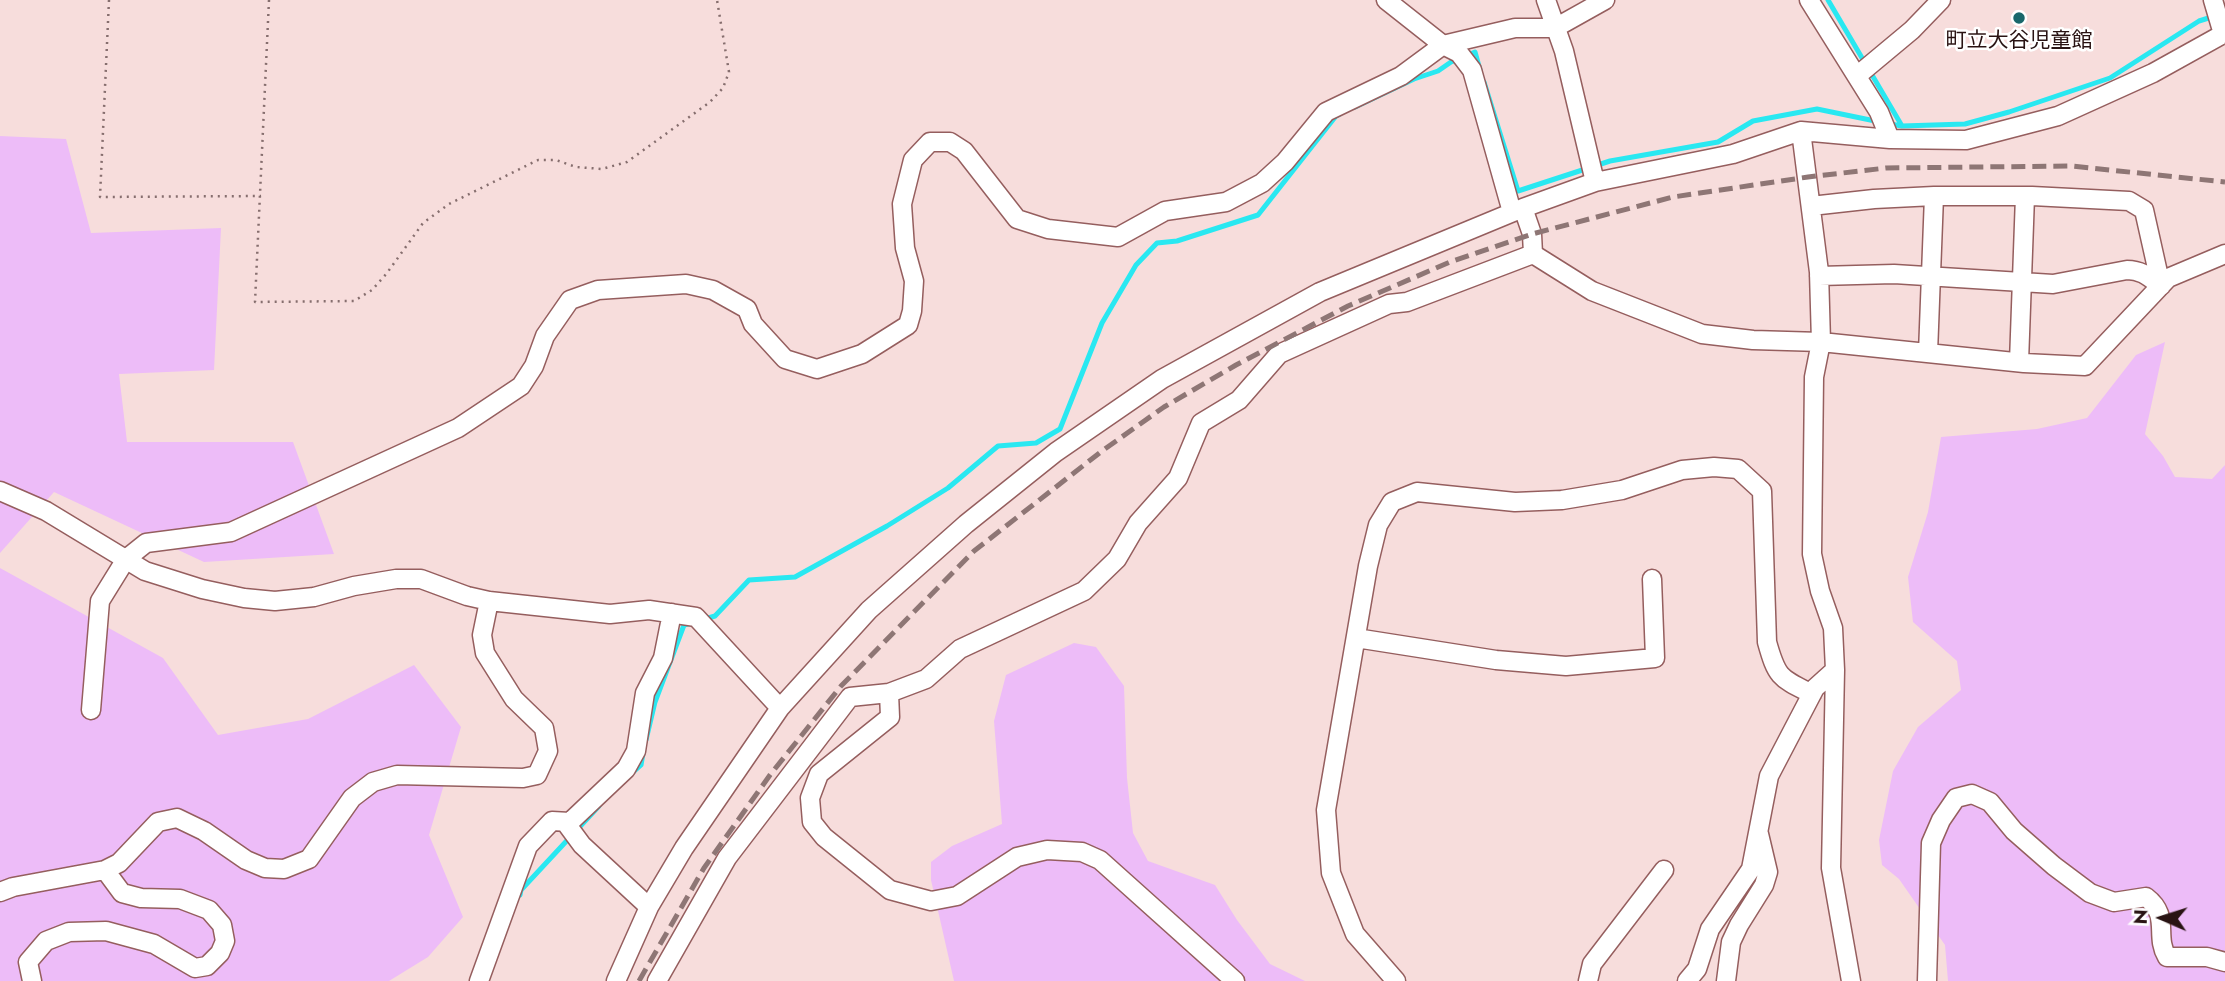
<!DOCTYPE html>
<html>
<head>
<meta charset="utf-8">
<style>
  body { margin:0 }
  #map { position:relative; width:2225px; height:981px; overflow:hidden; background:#f7dddc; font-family:Jost,sans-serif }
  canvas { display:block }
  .north { position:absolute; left:2127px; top:883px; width:70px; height:70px; -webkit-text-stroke:5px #fff; paint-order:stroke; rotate:273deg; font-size:19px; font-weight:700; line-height:28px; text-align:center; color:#291313 }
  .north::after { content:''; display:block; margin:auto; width:24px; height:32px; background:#291313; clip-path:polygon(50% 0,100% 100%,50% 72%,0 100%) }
</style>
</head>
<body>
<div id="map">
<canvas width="2225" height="981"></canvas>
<div class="north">N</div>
</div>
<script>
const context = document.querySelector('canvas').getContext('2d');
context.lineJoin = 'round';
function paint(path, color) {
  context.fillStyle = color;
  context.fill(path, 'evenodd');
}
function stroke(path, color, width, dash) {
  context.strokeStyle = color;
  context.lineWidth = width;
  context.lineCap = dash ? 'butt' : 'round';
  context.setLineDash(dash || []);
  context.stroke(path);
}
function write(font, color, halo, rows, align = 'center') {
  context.font = font + ' Jost,"Noto Sans JP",sans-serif';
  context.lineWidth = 5;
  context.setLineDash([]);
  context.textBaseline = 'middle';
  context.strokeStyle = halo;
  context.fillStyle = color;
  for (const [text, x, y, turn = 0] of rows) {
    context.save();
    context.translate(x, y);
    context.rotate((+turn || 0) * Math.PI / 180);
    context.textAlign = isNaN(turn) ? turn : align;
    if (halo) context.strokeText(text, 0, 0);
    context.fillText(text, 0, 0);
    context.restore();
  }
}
paint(new Path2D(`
  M 0,136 L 66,139 L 91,233 L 221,228 L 214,370 L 119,374 L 127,442 L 293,442 L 334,554 L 204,562 L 54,492 L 0,553 Z
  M 2165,342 L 2145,434 L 2163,456 L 2175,477 L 2212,479 L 2225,465 L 2225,981 L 1948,981 L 1945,945 L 1899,879 L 1882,865 L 1879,840 L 1893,771 L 1918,727 L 1961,690 L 1957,661 L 1913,622 L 1908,577 L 1928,512 L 1941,437 L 2037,429 L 2087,418 L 2136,355 Z
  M 0,568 L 163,658 L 218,735 L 308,719 L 414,665 L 461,727 L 429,835 L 463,917 L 428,957 L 389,981 L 0,981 Z
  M 1074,643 L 1096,647 L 1124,686 L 1127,778 L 1133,833 L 1148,861 L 1215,885 L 1237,920 L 1270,964 L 1305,981 L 954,981 L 931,880 L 931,862 L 952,846 L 1002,824 L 994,721 L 1006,675 Z`), '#edbcf8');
stroke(new Path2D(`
  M 1828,0 L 1902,126
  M 1484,82 L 1518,191 L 1610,161 L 1718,142 L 1753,121 L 1817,109 L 1880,122
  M 1355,107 L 1414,79 L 1438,71 L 1451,62 L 1475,52 L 1480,70
  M 1890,124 L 1902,126 L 1965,124 L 2009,112 L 2110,78 L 2199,21 L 2215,16
  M 705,619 L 715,616 L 749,580 L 795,577 L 887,526 L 948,488 L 998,446 L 1036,443 L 1060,429 L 1102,323 L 1136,265 L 1157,243 L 1177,241 L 1258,215 L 1336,116 L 1340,114
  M 646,740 L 655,702 L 684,625 L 692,623
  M 631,774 L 641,765 L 643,753
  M 520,895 L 521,890 L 599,806`), '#29e8f1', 5);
const minor = new Path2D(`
  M 1386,0 L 1443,45 L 1515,28 L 1555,28 L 1605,0
  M 1546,0 L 1564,51 L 1595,182
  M 1809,0 L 1879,112 L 1890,139
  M 2213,0 L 2223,34
  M 1858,75 L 1912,30 L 1941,0
  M 1801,131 L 1819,272 L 1821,342 L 1814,377 L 1812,554 L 1820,591 L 1833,628 L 1835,670 L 1831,868 L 1851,981
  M 1811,206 L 1874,199 L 1934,196 L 2032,196 L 2129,201 L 2144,210 L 2161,286
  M 1523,208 L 1532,234 L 1533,254
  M 1533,254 L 1592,291 L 1702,334 L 1753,340 L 1821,342 L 2024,363 L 2085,366 L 2168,278 L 2225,254
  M 1819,276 L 1894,274 L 2053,284 L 2127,270 C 2142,270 2149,277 2161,286
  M 1928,353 L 1934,196
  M 2019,362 L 2025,196
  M 0,491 L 46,511 L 145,571 L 202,589 L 244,598 L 275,601 L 314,597 L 354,586 L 396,579 L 421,579 L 467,596 L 489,601 L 610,614 L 649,610 L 696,617 L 780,708
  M 1356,638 L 1496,660 L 1566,666 L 1655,658 L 1652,579
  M 889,693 L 890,717 L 819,774 L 810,798 L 812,822 L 824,837 L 890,890 L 931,901 L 957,896 L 1017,857 L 1047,850 L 1082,852 L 1100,860 L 1235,981
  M 91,710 L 100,601 L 126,559 L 146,543 L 231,532 L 458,428 L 521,386 L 534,366 L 545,336 L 570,300 L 598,290 L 686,284 L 713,290 L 747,309 L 753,324 L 785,359 L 817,369 L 862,354 L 908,325 L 912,311 L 914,281 L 905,248 L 902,204 L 913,160 L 930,142 L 950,142 L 964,151 L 1017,219 L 1048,229 L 1118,237 L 1165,211 L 1226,202 L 1262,183 L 1285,162 L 1326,112 L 1401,76 L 1443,45 L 1459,53 L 1472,70 L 1512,212
  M 565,822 L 582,845 L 649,907
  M 105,870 L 119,863 L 158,822 L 177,818 L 204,831 L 246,860 L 265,868 L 284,869 L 309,859 L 352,798 L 373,782 L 397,775 L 523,778 L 537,775 L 548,751 L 544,728 L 514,699 L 485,653 L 482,635 L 489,601
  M 0,892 L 13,887 L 105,870 L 122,893 L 141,898 L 180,899 L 209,910 L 222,925 L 225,941 L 220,953 L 207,966 L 195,968 L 154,944 L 106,931 L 69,932 L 46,941 L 28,962 L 32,981
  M 479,981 L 528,846 L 552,821 L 570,822 L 626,769 L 636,751 L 645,693 L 663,658 L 672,613
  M 616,981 L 649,907 L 684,848 L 780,708 L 869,610 L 966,524 L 1056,452 L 1162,379 L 1320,292 L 1523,208 L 1595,182 L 1733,154 L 1801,131 L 1890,139 L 1966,140 L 2058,116 L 2153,73 L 2225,33
  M 657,981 L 727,858 L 850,697 L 889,693 L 926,679 L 960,649 L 1084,591 L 1117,559 L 1138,523 L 1178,478 L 1201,423 L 1239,400 L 1279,354 L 1389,304 L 1407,302 L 1533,254
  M 1396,981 L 1355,934 L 1331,873 L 1326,810 L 1368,566 L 1378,525 L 1392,502 L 1417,492 L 1515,502 L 1562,500 L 1622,490 L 1682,470 L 1714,467 L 1738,469 L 1762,491 L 1767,642 C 1777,678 1780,678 1812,694
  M 1588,981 L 1592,964 L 1664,870
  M 1687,981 L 1697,969 L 1710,929 L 1751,869 L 1769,776 L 1815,688 L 1835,670
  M 1726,981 L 1731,942 L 1739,925 L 1764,885 L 1768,872 L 1759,834
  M 1927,981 L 1931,843 L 1941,820 L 1956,798 L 1972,794 L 1990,802 L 2014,831 L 2054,866 L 2090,893 L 2114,902 L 2146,897 C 2171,916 2154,935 2167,957 L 2207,957 L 2225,962`);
stroke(minor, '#955e5e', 21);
stroke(new Path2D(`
  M 109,0 L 100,197 L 261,196
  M 269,0 L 255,302 L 354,301 L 372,290 L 387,273 L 423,223 L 449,204 L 538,160 L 556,160 L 576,167 L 602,169 L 627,162 L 710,102 L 723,88 L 729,72 L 717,0`), '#866e6e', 2.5, [2, 5]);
stroke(minor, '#fff', 18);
stroke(new Path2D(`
  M 639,981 L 704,868 L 770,775 L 841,686 L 974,551 L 1102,451 L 1164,407 L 1236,365 L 1348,306 L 1450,262 L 1532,234 L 1673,197 L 1808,177 L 1886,168 L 2071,166 L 2225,182`), '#8e7675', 5, [14, 7]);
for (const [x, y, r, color] of [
  [2019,18,7,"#19676b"]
]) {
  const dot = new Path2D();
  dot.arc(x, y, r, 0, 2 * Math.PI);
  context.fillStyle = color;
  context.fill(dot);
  stroke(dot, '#fff', 2.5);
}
write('21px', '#291313', '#fff', [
  ["町立大谷児童館",2019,42]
]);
</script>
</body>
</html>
